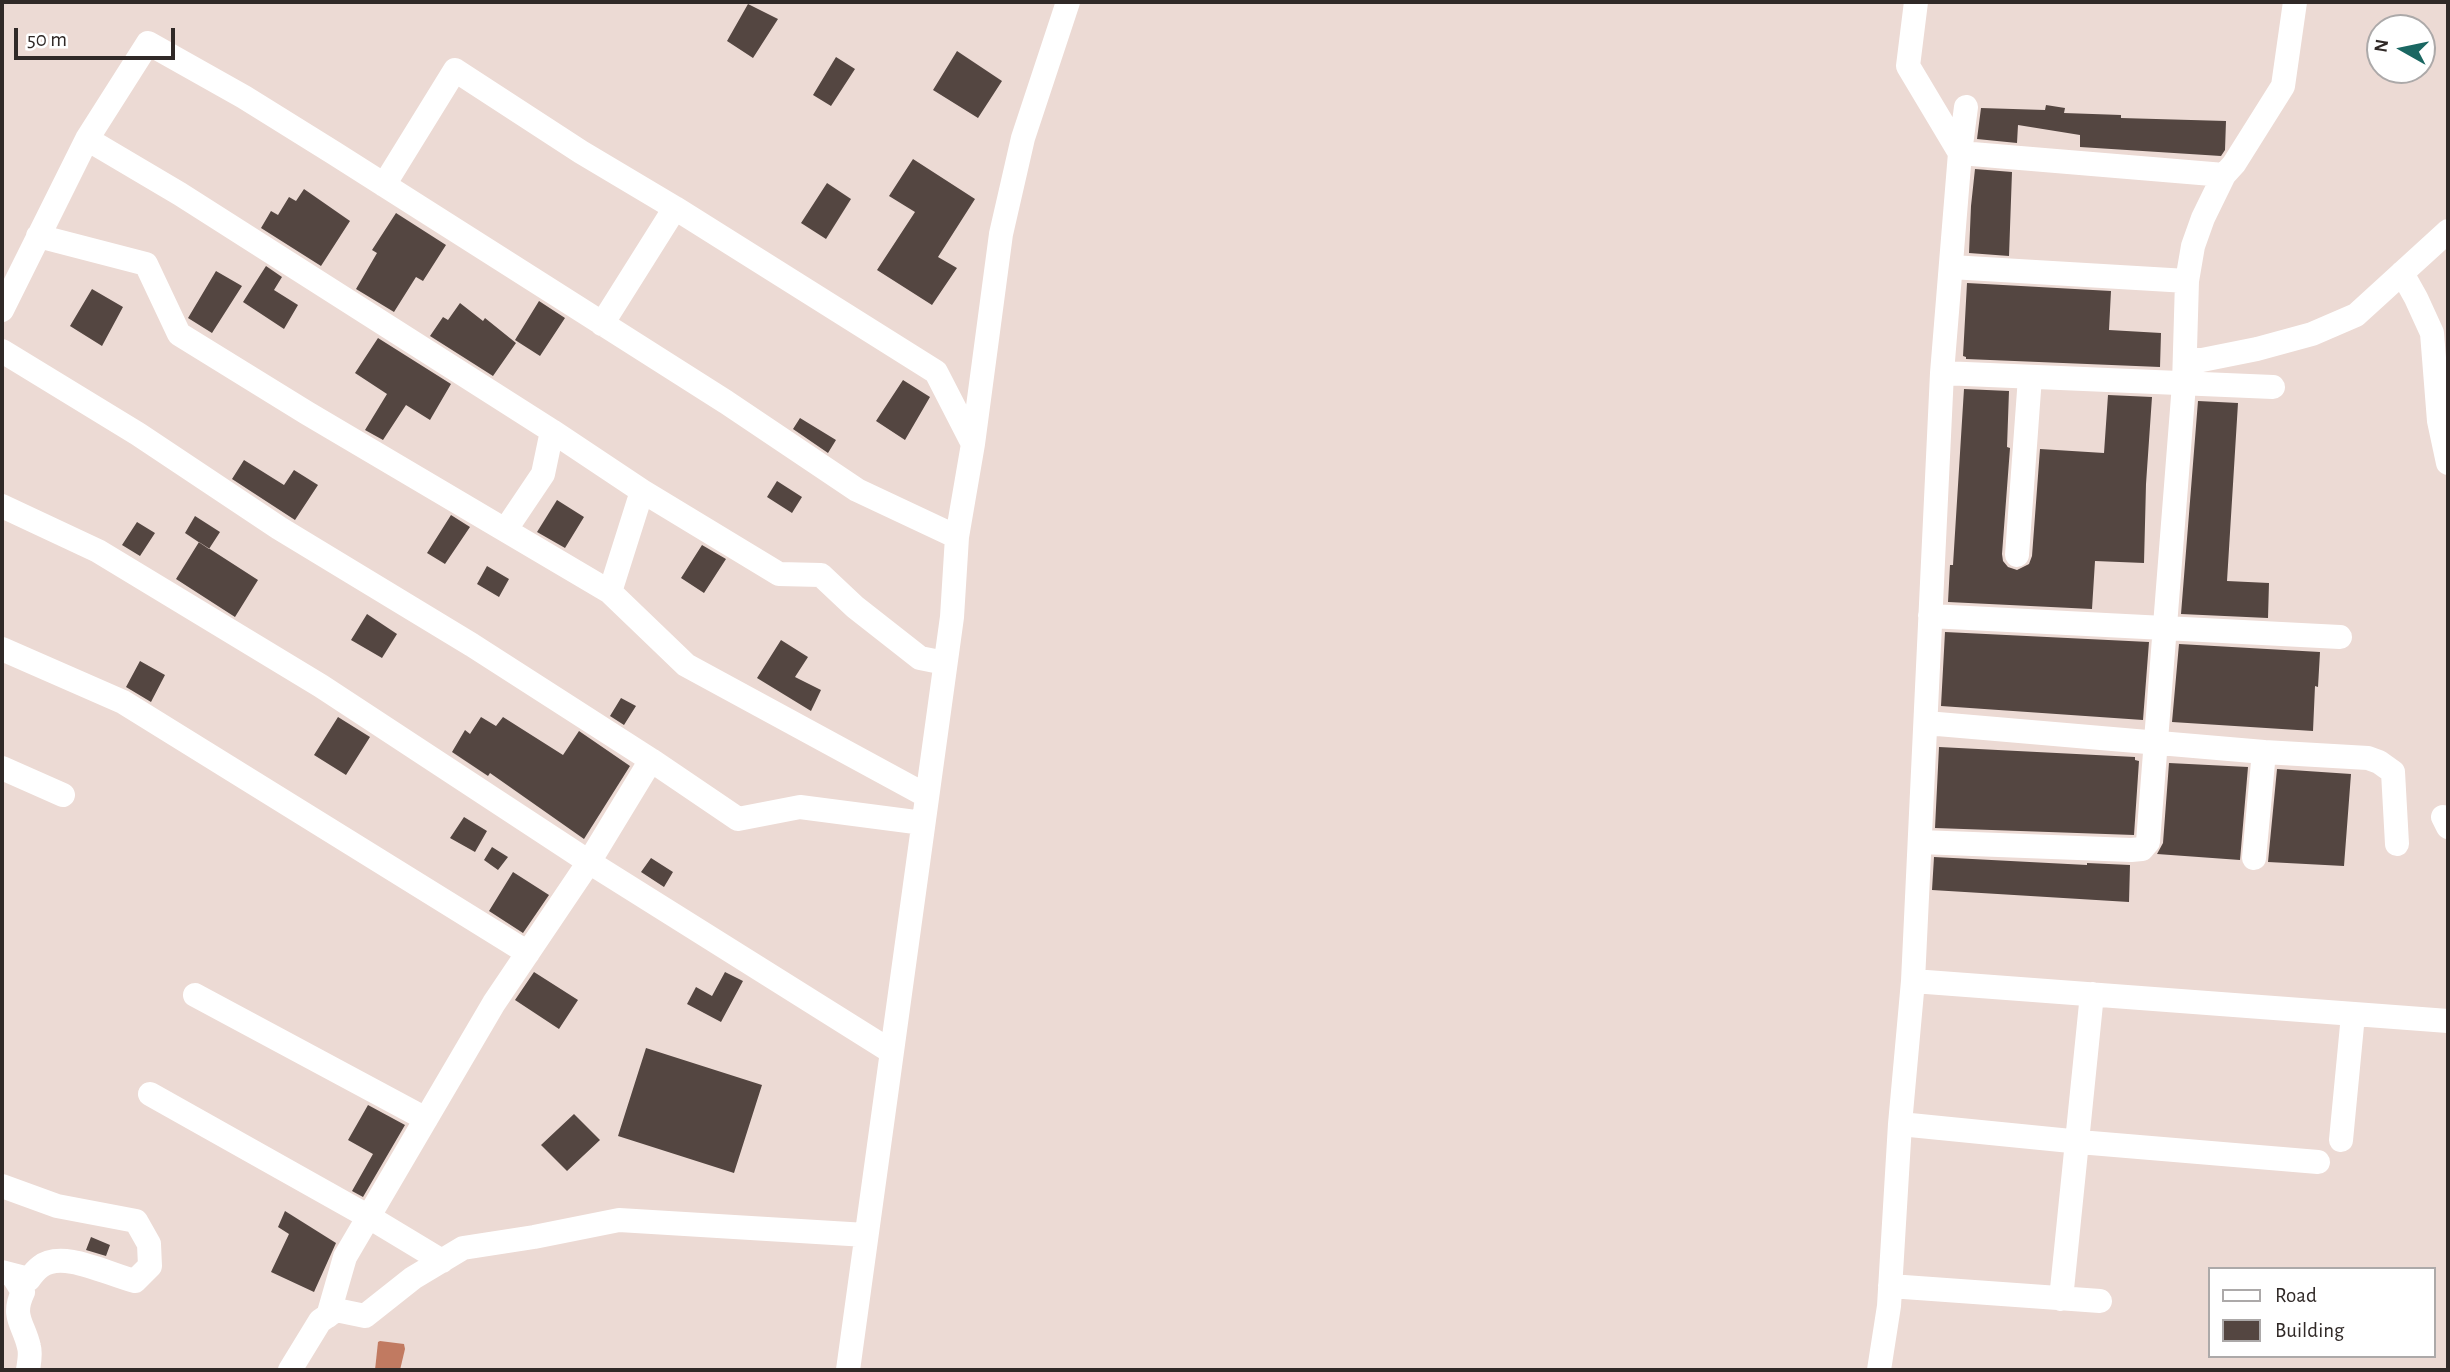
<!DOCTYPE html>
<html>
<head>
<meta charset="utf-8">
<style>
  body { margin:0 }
  #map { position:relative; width:2450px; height:1372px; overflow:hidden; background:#ecdad4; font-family:"Alegreya Sans",sans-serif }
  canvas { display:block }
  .frame { position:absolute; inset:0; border:4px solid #302927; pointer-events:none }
  .legend { position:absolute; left:2208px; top:1267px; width:228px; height:91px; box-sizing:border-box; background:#fff; border:2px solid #aca9a9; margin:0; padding:9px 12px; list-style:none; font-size:21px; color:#302927 }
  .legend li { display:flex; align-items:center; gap:14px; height:35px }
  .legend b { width:35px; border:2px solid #aca9a9 }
  .north { position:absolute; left:2366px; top:14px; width:70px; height:70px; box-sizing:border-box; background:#fff; border:2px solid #aca9a9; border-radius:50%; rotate:279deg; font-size:19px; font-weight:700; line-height:28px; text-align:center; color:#302927 }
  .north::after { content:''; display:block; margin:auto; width:24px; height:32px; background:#1a6762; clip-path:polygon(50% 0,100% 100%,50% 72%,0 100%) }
  .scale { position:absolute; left:14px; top:28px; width:161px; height:32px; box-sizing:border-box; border:4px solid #302927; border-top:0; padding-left:9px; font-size:21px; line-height:24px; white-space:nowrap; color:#302927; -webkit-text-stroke:5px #fff; paint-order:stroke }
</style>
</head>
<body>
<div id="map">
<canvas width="2450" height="1372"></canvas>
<div class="frame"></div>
<ul class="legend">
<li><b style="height:9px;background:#fff"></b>Road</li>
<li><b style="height:19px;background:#544641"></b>Building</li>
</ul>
<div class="north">N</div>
<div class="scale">50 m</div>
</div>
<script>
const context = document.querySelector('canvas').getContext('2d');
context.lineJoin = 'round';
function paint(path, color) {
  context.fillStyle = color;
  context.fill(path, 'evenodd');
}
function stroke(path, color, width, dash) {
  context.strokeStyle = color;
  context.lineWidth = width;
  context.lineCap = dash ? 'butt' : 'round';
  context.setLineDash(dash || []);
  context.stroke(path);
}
paint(new Path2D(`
  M 380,1341 L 404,1344 L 405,1349 L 400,1370 L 375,1370 L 378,1342 Z`), '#c17a61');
paint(new Path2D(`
  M 748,4 L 778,19 L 753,58 L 727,41 Z
  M 957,51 L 1002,81 L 978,118 L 933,90 Z
  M 836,57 L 855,69 L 831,106 L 813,95 Z
  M 2046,105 L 2065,108 L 2064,113 L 2121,115 L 2121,118 L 2226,121 L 2225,150 L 2221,156 L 2080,147 L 2080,135 L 2018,125 L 2017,143 L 1977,139 L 1981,108 L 2045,110 Z
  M 913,159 L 975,199 L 938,257 L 957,268 L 932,305 L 877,270 L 915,212 L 889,196 Z
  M 1975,169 L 2012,172 L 2009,256 L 1969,253 L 1971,206 Z
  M 827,183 L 851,199 L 826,239 L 801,223 Z
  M 304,189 L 350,221 L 321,266 L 261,228 L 271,211 L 278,215 L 289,197 L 296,201 Z
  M 396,213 L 446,245 L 423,281 L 416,277 L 394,312 L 356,289 L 377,253 L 372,250 Z
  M 266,266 L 282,277 L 274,290 L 298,305 L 284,329 L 243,302 Z
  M 216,271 L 242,286 L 212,333 L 188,318 Z
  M 1967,283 L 2111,291 L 2109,330 L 2161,333 L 2160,367 L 1966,359 L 1966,357 L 1963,356 Z
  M 92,289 L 123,307 L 102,346 L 70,326 Z
  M 539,301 L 565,318 L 540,356 L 515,340 Z
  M 460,303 L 483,321 L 485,318 L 516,343 L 493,376 L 430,336 L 443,317 L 448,320 Z
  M 378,338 L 451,384 L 430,420 L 406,405 L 383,440 L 365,430 L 387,394 L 355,373 Z
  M 903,380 L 930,397 L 905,440 L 876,421 Z
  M 1964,389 L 2009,391 L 2007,447 L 2010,448 L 2002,554 L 2003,561 L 2008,567 L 2017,570 L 2029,564 L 2032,556 L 2040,449 L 2104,453 L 2108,395 L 2152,397 L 2146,484 L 2144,563 L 2095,561 L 2092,609 L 1948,602 L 1950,565 L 1953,565 Z
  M 2198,401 L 2238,403 L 2227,581 L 2269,583 L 2268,618 L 2181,614 Z
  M 800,418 L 836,440 L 828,453 L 793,429 Z
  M 244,460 L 284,485 L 294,470 L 318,485 L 295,520 L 232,479 Z
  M 777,481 L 802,497 L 792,513 L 767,497 Z
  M 557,500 L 584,517 L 565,548 L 537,532 Z
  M 451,515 L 470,527 L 445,564 L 427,553 Z
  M 195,516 L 220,532 L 209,549 L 185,533 Z
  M 137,522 L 155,533 L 140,556 L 122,545 Z
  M 199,542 L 258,580 L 235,617 L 176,579 Z
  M 702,545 L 726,559 L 704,593 L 681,578 Z
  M 487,566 L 509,579 L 499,597 L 477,584 Z
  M 367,614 L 397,634 L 382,658 L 351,640 Z
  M 1945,632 L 2149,642 L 2143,720 L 1941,706 Z
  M 781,640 L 808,657 L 795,677 L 821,690 L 811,711 L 757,678 Z
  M 2179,644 L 2320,652 L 2318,687 L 2315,686 L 2313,731 L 2172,722 Z
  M 140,661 L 165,675 L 151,702 L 126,687 Z
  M 621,698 L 636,706 L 624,725 L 610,716 Z
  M 338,717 L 370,737 L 346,775 L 314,755 Z
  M 481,717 L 496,726 L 503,717 L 563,755 L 579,731 L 630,766 L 584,839 L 490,773 L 488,776 L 452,752 L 465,730 L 470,734 Z
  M 1939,747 L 2135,757 L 2135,760 L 2139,761 L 2134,835 L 1935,828 Z
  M 2169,763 L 2248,767 L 2240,860 L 2157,854 L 2163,843 Z
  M 2277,769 L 2351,774 L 2344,866 L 2268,862 Z
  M 464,817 L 487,831 L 475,852 L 450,838 Z
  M 492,847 L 508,857 L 498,870 L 484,860 Z
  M 1934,857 L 2087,865 L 2087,863 L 2130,865 L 2129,902 L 1932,890 Z
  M 651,858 L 673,872 L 664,887 L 641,872 Z
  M 513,872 L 549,895 L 523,933 L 489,911 Z
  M 534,972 L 578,1000 L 559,1029 L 515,1000 Z
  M 725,972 L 743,981 L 721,1022 L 687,1004 L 696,987 L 712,996 Z
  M 646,1048 L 762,1085 L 734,1173 L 618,1136 Z
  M 368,1105 L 405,1125 L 363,1197 L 352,1191 L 373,1154 L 348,1140 Z
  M 574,1114 L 600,1140 L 567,1171 L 541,1145 Z
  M 285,1211 L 336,1243 L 314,1292 L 271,1272 L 289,1234 L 278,1227 Z
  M 91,1237 L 110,1245 L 106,1256 L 86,1250 Z`), '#544641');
stroke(new Path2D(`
  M 1916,2 L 1908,66 L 1960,153 L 2224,175
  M 87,139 L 180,194 L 552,431 L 543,474 L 506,529
  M 384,185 L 455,70 L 581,152 L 675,208 L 936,372 L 973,444
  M 38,236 L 146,264 L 179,334 L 307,413 L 610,592 L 686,665 L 927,796
  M 1951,267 L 2187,281
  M 2402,273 L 2416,298 L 2432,333 L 2439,421 L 2448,463
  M 2,310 L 87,139 L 148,43 L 244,97 L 334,153 L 726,402 L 857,490 L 957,537
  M 602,324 L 675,208
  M 2,351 L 138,434 L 279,528 L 472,645 L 651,760 L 738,819 L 800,807 L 923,823
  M 2185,360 L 2202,360 L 2257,349 L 2312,334 L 2356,315 L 2448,231
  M 1942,373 L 2273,387
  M 552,431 L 642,491 L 610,592
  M 642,491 L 779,574 L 821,575 L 855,607 L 920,658 L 945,663
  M 2,506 L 98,551 L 321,686 L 589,862 L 892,1052
  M 2017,555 L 2030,377
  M 1930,616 L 2340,637
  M 2,649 L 123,702 L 528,953
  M 1926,723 L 2264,752 L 2368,758 L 2379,762 L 2393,772 L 2397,844
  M 2,768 L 63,795
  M 2443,817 L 2448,827
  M 1920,842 L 2131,850 L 2142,849 L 2148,842 L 2184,384 L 2187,281 L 2193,246 L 2203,218 L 2224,175 L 2234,164 L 2283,86 L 2295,2
  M 2254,858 L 2264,752
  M 1913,981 L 2448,1021
  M 195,995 L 426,1119
  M 150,1094 L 369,1217 L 442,1261
  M 1900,1124 L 2091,1143 L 2318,1162
  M 2341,1140 L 2353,1015
  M 2,1186 L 57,1206 L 136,1221 L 149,1244 L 150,1266 L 135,1281 C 109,1275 62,1249 40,1267 C 36,1270 32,1275 29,1279 L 2,1272
  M 13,1276 L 23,1292 C 11,1317 24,1324 29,1347 C 31,1354 29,1363 28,1370
  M 1890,1286 L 2100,1301
  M 2061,1299 L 2092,994
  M 328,1316 L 345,1257 L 494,1003 L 589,862 L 651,760
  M 290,1370 L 320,1321 L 336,1310 L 365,1316 L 413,1278 L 463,1248 L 534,1237 L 619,1220 L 866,1235
  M 848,1370 L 952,617 L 957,537 L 973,444 L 1001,234 L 1023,138 L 1068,2
  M 1879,1370 L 1889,1306 L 1900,1124 L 1913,981 L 1942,373 L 1960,153 L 1966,107`), '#fff', 24);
</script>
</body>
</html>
